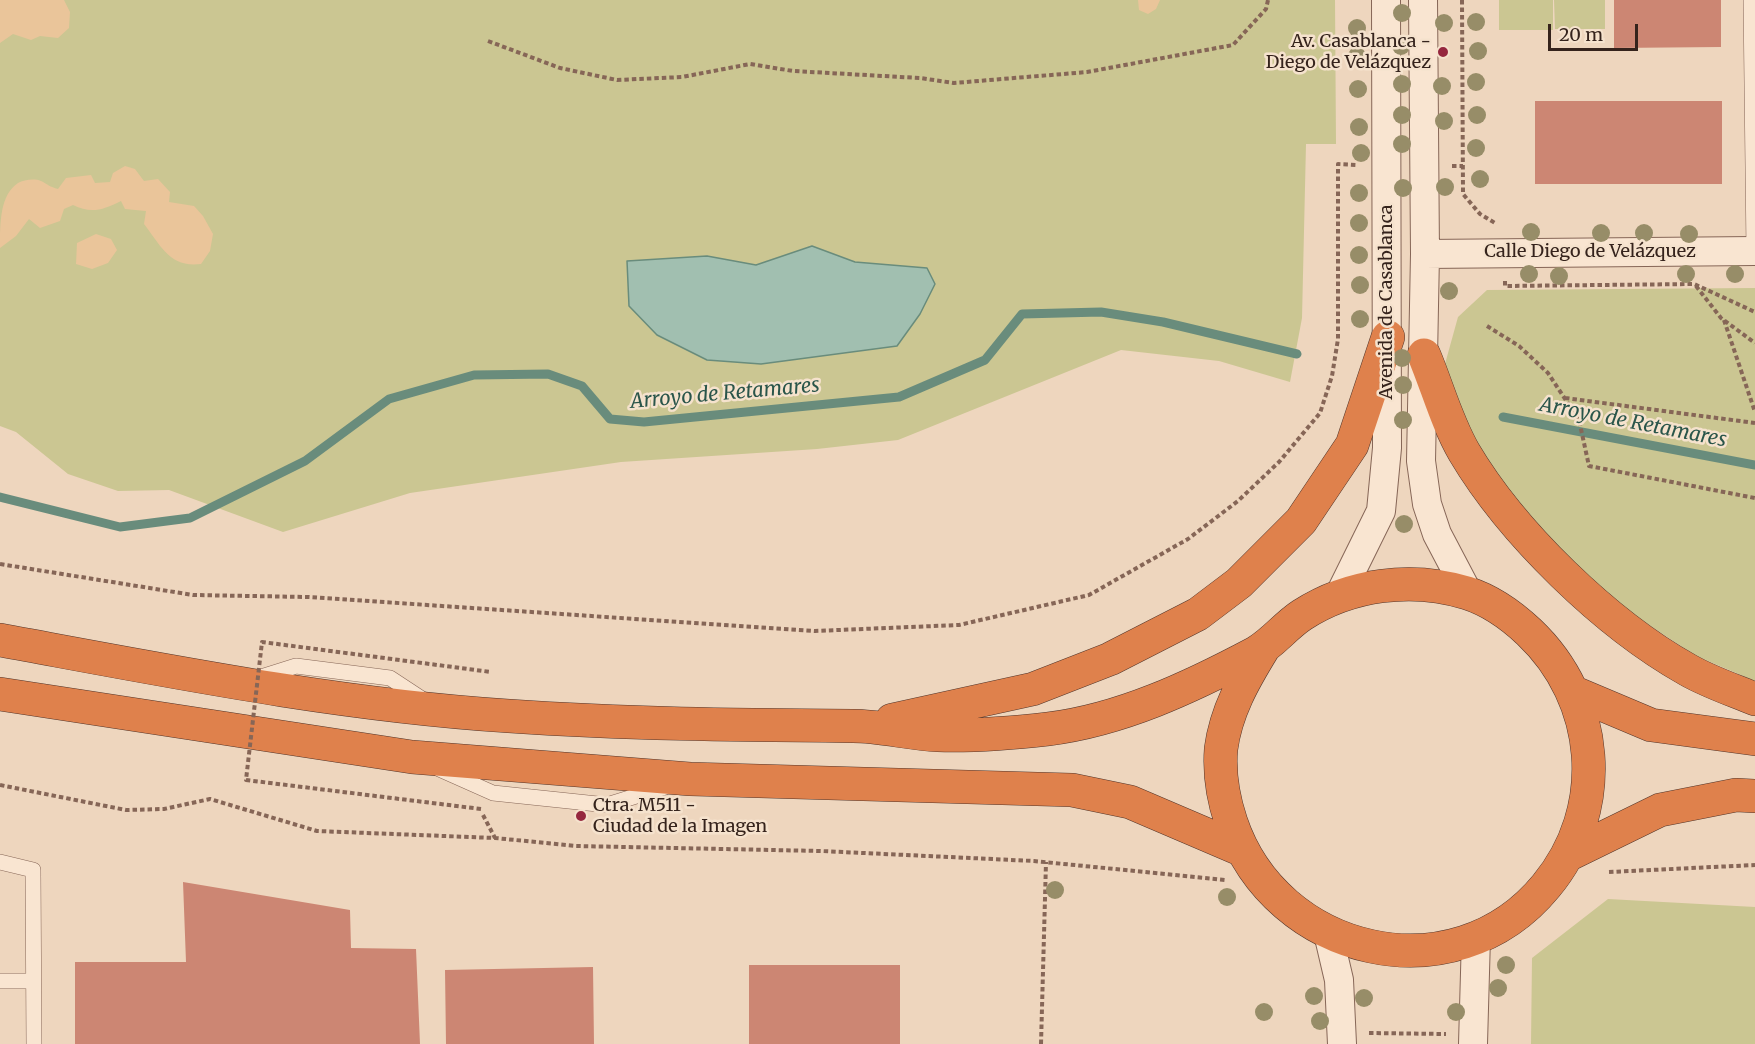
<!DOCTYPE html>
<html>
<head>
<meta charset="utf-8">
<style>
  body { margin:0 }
  #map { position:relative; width:1755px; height:1044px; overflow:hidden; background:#eed6be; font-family:Merriweather,serif }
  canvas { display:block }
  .scale { position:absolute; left:1548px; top:24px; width:90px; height:27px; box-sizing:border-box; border:3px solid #35231c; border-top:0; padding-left:8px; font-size:18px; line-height:21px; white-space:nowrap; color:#35231c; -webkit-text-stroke:4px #f5e2cd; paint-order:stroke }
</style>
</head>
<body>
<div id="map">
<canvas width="1755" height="1044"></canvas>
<div class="scale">20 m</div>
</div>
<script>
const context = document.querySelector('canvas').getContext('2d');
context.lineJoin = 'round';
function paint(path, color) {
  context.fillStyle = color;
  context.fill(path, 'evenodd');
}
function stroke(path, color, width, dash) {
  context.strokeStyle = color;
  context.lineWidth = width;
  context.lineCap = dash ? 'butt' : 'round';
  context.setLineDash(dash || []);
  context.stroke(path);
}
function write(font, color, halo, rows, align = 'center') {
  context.font = font + ' Merriweather,serif';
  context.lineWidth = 5;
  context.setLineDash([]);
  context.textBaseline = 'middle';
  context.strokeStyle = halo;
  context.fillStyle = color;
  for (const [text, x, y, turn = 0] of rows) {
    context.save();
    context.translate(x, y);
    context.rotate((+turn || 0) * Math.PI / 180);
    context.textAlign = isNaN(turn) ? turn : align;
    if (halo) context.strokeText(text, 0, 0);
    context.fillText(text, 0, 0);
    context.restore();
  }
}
paint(new Path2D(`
  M 0,0 L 1335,0 L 1336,144 L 1306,144 L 1302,318 L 1290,382 L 1219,361 L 1121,350 L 898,440 L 817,449 L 621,462 L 410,493 L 283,532 L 169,490 L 118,491 L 68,474 L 16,432 L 0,426 Z
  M 1499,0 L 1553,0 L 1553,30 L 1499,30 Z
  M 1554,0 L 1605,0 L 1605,29 L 1555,29 Z
  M 1755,288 L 1755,681 L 1696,656 L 1623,608 L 1559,552 L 1483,459 L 1458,412 L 1445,364 L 1458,317 L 1487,290 Z
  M 1608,899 L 1755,907 L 1755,1044 L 1531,1044 L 1532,958 Z`), '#cbc692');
paint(new Path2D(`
  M 0,0 L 64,0 L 70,12 L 69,28 L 58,38 L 40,36 L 31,40 L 13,34 L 0,43 Z
  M 1138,0 L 1160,0 L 1156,9 L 1148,14 L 1139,10 Z
  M 125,166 L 135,169 L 144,181 L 158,179 L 170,192 L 169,202 L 194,206 L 203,216 L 213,234 L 210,251 L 201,264 C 170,268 161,246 144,224 L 146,211 L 125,209 L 121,201 C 103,210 91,214 73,205 L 64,209 L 60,221 L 40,228 L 29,219 L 16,236 L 0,248 C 0,222 0,195 18,183 C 24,180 34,178 41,181 C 47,184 50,187 58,189 L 66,178 L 91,175 L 95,183 L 110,182 L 113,173 Z
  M 96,234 L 111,239 L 117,250 L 108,263 L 92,269 L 76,264 L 77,243 Z`), '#eac59a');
const water = new Path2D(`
  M 812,246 L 855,262 L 927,268 L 935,284 L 920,314 L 897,346 L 761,364 L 707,360 L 657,335 L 629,306 L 627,261 L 707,256 L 756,265 Z`);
paint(water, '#a1bfb0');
stroke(water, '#698c7c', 1.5);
stroke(new Path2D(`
  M 1503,417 L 1755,465
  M 0,497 L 120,527 L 190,518 L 305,461 L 389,399 L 474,375 L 548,374 L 582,386 L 610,419 L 644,422 L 899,397 L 985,360 L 1022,314 L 1101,312 L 1163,322 L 1297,354`), '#698c7c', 9);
paint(new Path2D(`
  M 1614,0 L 1721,0 L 1721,47 L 1614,48 Z
  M 1535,101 L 1722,101 L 1722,184 L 1535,184 Z
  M 183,882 L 350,910 L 351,948 L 416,949 L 420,1044 L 75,1044 L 75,962 L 186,962 Z
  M 749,965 L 900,965 L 900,1044 L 749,1044 Z
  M 593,967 L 594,1044 L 446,1044 L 445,970 Z`), '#cc8673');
const lane = new Path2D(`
  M 1751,0 L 1754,251
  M 258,678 L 296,666 L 390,678 L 425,701
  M 439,769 L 493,793 L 607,805 L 665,787
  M 0,862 L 33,870 L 34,1044
  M 0,981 L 33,981`);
const street = new Path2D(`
  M 1423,0 L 1425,254 L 1421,461 L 1427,504 L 1437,534 L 1468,593
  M 1425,254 L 1755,251
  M 1340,594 L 1381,511 L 1387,448 L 1386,0
  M 1328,933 L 1339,980 L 1342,1044
  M 1473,1044 L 1476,937`);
const highway = new Path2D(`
  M 1424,355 C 1437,386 1447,423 1464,452 C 1512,533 1606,624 1688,670 C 1709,682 1733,690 1755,699
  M 0,640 C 169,671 338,705 509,716 C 624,724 738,725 853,726 C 881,726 910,734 938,735 C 973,736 1013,733 1048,729 C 1121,720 1191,687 1255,653 C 1273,643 1285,626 1302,615 C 1350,584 1412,576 1467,593 C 1489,600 1512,616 1529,632 C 1600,699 1610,809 1546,886 C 1454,998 1276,956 1231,822 C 1223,798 1219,774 1221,749 C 1226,711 1244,680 1263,649
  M 1575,693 L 1651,725 L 1755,739
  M 0,694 L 412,757 L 690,779 L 1072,790 L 1130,802 L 1240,849
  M 892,720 L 1033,689 L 1110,659 L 1198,614 L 1239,583 L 1301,521 L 1352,445 L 1388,337
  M 1568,855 L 1660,810 L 1736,795 L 1755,796`);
stroke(lane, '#866657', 16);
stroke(street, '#866657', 30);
stroke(highway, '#53362b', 34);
stroke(new Path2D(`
  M 1462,0 L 1463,194 L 1480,214 L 1495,223
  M 488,41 L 560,68 L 617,80 L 682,77 L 750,64 L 793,71 L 920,78 L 954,83 L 1087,72 L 1233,45 L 1266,9 L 1268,0
  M 1452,166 L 1463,166
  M 1505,281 L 1505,286 L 1694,284 L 1755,312
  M 1696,286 L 1721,318 L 1755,343
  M 1724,320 L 1755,412
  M 1487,326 L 1519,346 L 1548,373 L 1579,420 L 1589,466 L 1755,498
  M 1565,398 L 1755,423
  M 0,564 L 193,595 L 308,597 L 815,631 L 959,625 L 1089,595 L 1188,539 L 1238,501 L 1279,462 L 1320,413 L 1332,376 L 1338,339 L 1338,164 L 1357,165
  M 0,785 L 126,810 L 164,809 L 210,799 L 317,831 L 495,838 L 576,846 L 821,851 L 1034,861 L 1225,880
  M 483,815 L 495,838
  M 1609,872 L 1755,865
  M 1369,1033 L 1446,1034
  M 1041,1044 L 1046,862`), '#866657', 4, [4.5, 3]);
stroke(lane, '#f9e5d1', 15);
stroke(street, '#f9e5d1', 28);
stroke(highway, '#df814c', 33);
stroke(new Path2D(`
  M 481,809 L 246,780 L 262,642 L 491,672`), '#866657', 4, [4.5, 3]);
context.fillStyle = '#978d68';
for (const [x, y] of [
  [1402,13],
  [1476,22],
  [1444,23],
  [1357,28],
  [1401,46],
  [1478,51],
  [1357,56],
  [1476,82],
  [1402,84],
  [1442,86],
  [1358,89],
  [1402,115],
  [1477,115],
  [1444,121],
  [1359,127],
  [1402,144],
  [1476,148],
  [1361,153],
  [1480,179],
  [1445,187],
  [1403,188],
  [1359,193],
  [1359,223],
  [1531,232],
  [1601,233],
  [1644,233],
  [1689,234],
  [1359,255],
  [1529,274],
  [1686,274],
  [1735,274],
  [1559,276],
  [1360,285],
  [1449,291],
  [1360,319],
  [1402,358],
  [1403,385],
  [1403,420],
  [1404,524],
  [1055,890],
  [1227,897],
  [1506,965],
  [1498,988],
  [1314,996],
  [1364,998],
  [1264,1012],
  [1456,1012],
  [1320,1021]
]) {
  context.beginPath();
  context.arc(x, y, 9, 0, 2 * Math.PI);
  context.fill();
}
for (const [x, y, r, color] of [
  [1443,52,6,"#95273e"],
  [581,816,6,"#95273e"]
]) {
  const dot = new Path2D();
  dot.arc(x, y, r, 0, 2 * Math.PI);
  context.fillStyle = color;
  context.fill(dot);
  stroke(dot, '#f5e2cd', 2);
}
write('18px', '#35231c', '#f5e2cd', [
  ["Av. Casablanca -",1431,42],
  ["Diego de Velázquez",1431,63],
  ["Ctra. M511 -",593,806,"left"],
  ["Ciudad de la Imagen",593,827,"left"]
], 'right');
write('18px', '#35231c', '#f5e2cd', [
  ["Calle Diego de Velázquez",1590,252],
  ["Avenida de Casablanca",1387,302,-90]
]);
write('italic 20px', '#2a554a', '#f5e2cd', [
  ["Arroyo de Retamares",725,394,-5],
  ["Arroyo de Retamares",1633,423,11]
]);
</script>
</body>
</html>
